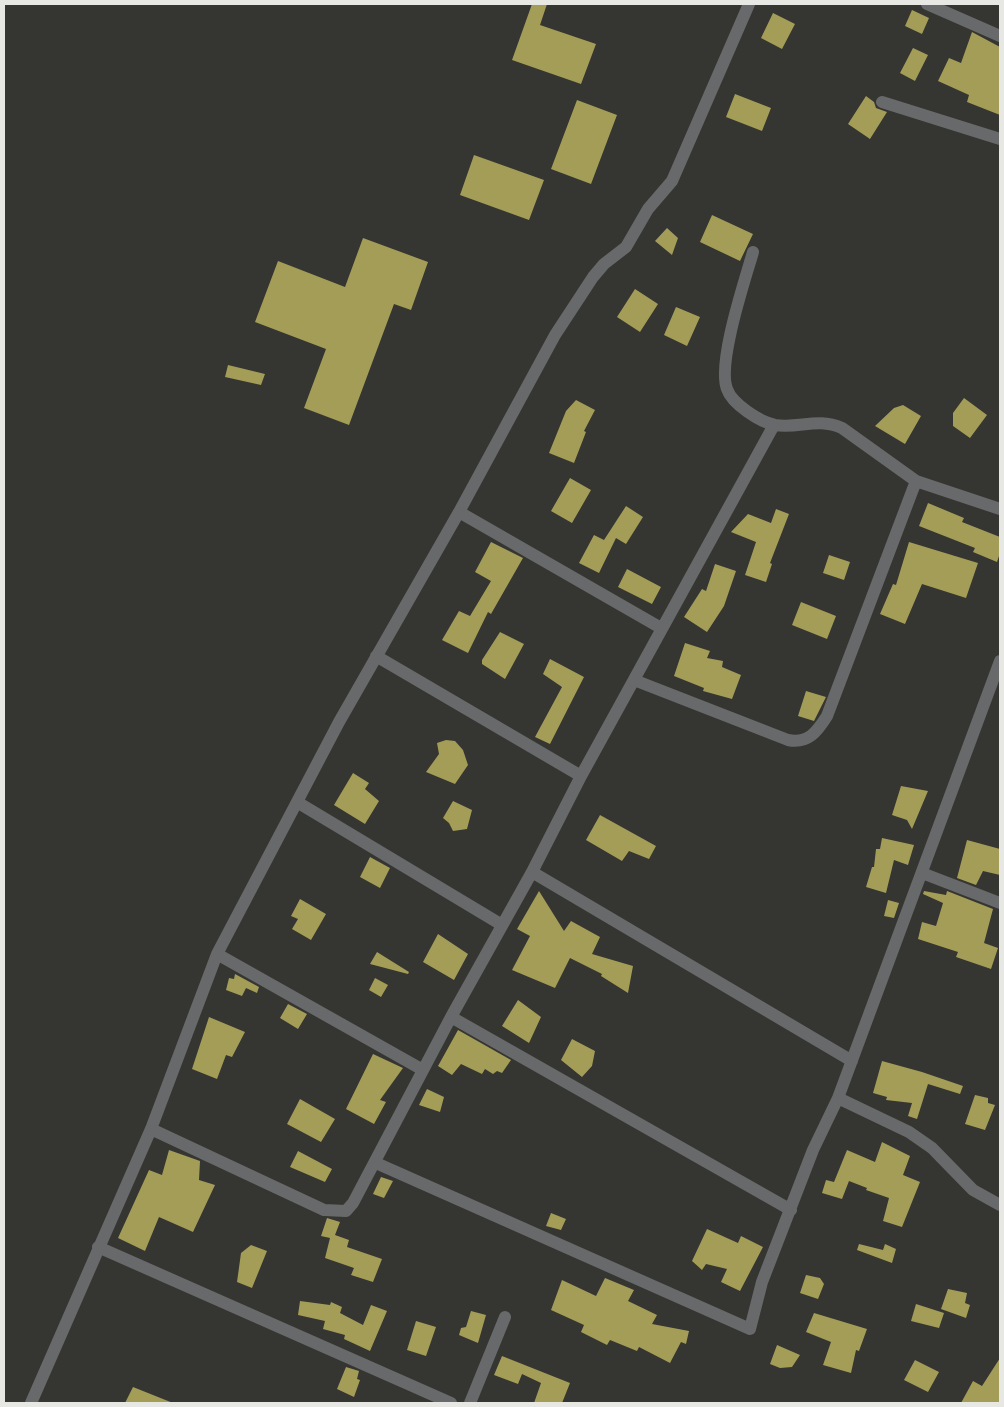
<!DOCTYPE html>
<html>
<head>
<meta charset="utf-8">
<style>
  body { margin:0 }
  #map { position:relative; width:1004px; height:1407px; overflow:hidden; background:#353531; font-family:"IBM Plex Sans",sans-serif }
  canvas { display:block }
  .frame { position:absolute; inset:0; border:5px solid #e7e7e4; pointer-events:none }
</style>
</head>
<body>
<div id="map">
<canvas width="1004" height="1407"></canvas>
<div class="frame"></div>
</div>
<script>
const context = document.querySelector('canvas').getContext('2d');
context.lineJoin = 'round';
function paint(path, color) {
  context.fillStyle = color;
  context.fill(path, 'evenodd');
}
function stroke(path, color, width, dash) {
  context.strokeStyle = color;
  context.lineWidth = width;
  context.lineCap = dash ? 'butt' : 'round';
  context.setLineDash(dash || []);
  context.stroke(path);
}
paint(new Path2D(`
  M 532,4 L 547,4 L 540,25 L 596,44 L 581,84 L 512,60 Z
  M 912,10 L 929,18 L 922,34 L 905,26 Z
  M 773,13 L 795,24 L 782,49 L 761,38 Z
  M 972,32 L 1000,47 L 1000,115 L 967,102 L 969,95 L 938,81 L 949,58 L 961,63 Z
  M 913,48 L 928,55 L 915,81 L 900,73 Z
  M 735,94 L 771,108 L 762,131 L 726,117 Z
  M 866,96 L 874,102 L 876,108 L 887,112 L 870,139 L 848,124 Z
  M 577,100 L 617,115 L 591,184 L 551,169 Z
  M 474,155 L 544,180 L 529,220 L 460,195 Z
  M 712,215 L 753,234 L 740,261 L 700,242 Z
  M 667,228 L 678,238 L 672,255 L 655,241 Z
  M 363,238 L 428,262 L 411,310 L 394,304 L 349,425 L 304,408 L 326,349 L 255,322 L 278,261 L 345,287 Z
  M 635,289 L 658,304 L 640,332 L 617,317 Z
  M 676,307 L 700,317 L 687,346 L 664,335 Z
  M 228,365 L 265,374 L 261,385 L 225,377 Z
  M 964,398 L 987,415 L 970,438 L 953,426 L 953,413 Z
  M 576,400 L 595,410 L 584,431 L 586,432 L 574,463 L 549,453 L 566,411 Z
  M 903,405 L 921,416 L 905,444 L 875,426 L 894,408 Z
  M 570,478 L 591,490 L 572,523 L 551,511 Z
  M 928,503 L 964,518 L 962,522 L 1000,537 L 1000,553 L 997,562 L 973,552 L 975,548 L 919,526 Z
  M 626,506 L 643,517 L 626,544 L 616,538 L 599,573 L 579,563 L 594,535 L 604,540 Z
  M 776,509 L 789,514 L 770,563 L 772,564 L 766,582 L 745,575 L 756,542 L 731,532 L 748,514 L 771,523 Z
  M 491,542 L 523,558 L 491,614 L 488,612 L 468,653 L 442,640 L 459,611 L 470,616 L 491,581 L 475,572 Z
  M 909,542 L 978,563 L 966,598 L 922,584 L 905,624 L 880,614 L 893,584 L 896,585 Z
  M 829,555 L 850,562 L 844,580 L 823,573 Z
  M 715,564 L 736,571 L 724,606 L 707,632 L 684,617 L 702,589 L 706,591 Z
  M 627,569 L 661,587 L 652,604 L 618,587 Z
  M 801,602 L 836,616 L 827,639 L 792,625 Z
  M 500,632 L 524,644 L 505,679 L 482,664 L 482,660 Z
  M 685,643 L 710,651 L 707,658 L 723,661 L 722,667 L 741,675 L 732,699 L 703,691 L 704,688 L 674,676 Z
  M 550,659 L 584,677 L 550,744 L 535,737 L 562,687 L 543,674 Z
  M 806,691 L 826,697 L 814,721 L 798,716 Z
  M 446,740 L 455,741 L 463,750 L 468,765 L 455,784 L 426,772 L 439,754 L 437,743 Z
  M 353,773 L 369,783 L 365,789 L 379,801 L 365,824 L 334,805 Z
  M 901,786 L 928,791 L 912,829 L 907,820 L 892,815 Z
  M 453,801 L 472,810 L 467,829 L 453,831 L 449,823 L 443,818 Z
  M 600,815 L 656,846 L 649,859 L 629,851 L 622,861 L 586,840 Z
  M 882,838 L 914,845 L 908,865 L 894,860 L 886,893 L 866,887 L 872,867 L 874,867 L 876,849 L 880,849 Z
  M 967,840 L 1000,849 L 1000,875 L 983,871 L 976,885 L 957,878 Z
  M 370,857 L 390,868 L 380,888 L 360,877 Z
  M 539,891 L 564,931 L 571,921 L 600,937 L 592,954 L 633,966 L 628,993 L 601,976 L 602,974 L 570,958 L 555,988 L 512,970 L 530,936 L 517,929 Z
  M 924,891 L 946,895 L 947,891 L 993,909 L 984,943 L 998,948 L 991,969 L 956,957 L 958,952 L 918,939 L 922,922 L 936,926 L 943,903 L 923,894 Z
  M 300,899 L 326,914 L 311,940 L 292,929 L 298,919 L 291,916 Z
  M 888,900 L 899,903 L 894,918 L 884,916 Z
  M 438,934 L 468,954 L 454,980 L 423,962 Z
  M 377,952 L 409,972 L 408,974 L 370,964 Z
  M 235,974 L 259,987 L 257,993 L 246,988 L 242,996 L 226,990 L 229,978 L 234,979 Z
  M 375,978 L 388,985 L 381,997 L 369,990 Z
  M 518,1000 L 541,1017 L 529,1043 L 502,1026 Z
  M 288,1004 L 307,1014 L 298,1029 L 280,1018 Z
  M 209,1017 L 245,1032 L 232,1057 L 226,1055 L 217,1079 L 192,1069 Z
  M 458,1030 L 511,1060 L 502,1073 L 497,1071 L 493,1074 L 485,1069 L 482,1074 L 461,1064 L 452,1075 L 438,1066 Z
  M 572,1039 L 595,1051 L 592,1066 L 582,1077 L 561,1060 Z
  M 373,1054 L 403,1068 L 380,1100 L 386,1102 L 374,1124 L 346,1109 Z
  M 882,1061 L 922,1072 L 963,1086 L 960,1094 L 928,1084 L 917,1119 L 908,1116 L 912,1103 L 886,1100 L 887,1097 L 873,1093 Z
  M 427,1089 L 444,1097 L 440,1112 L 419,1105 Z
  M 975,1095 L 988,1098 L 988,1103 L 995,1105 L 985,1130 L 965,1124 Z
  M 300,1099 L 335,1119 L 321,1142 L 287,1124 Z
  M 882,1142 L 910,1156 L 903,1175 L 920,1182 L 902,1227 L 883,1221 L 889,1198 L 866,1190 L 867,1188 L 849,1181 L 842,1199 L 822,1193 L 826,1180 L 834,1182 L 847,1150 L 875,1162 Z
  M 169,1150 L 200,1161 L 199,1180 L 215,1185 L 193,1232 L 159,1217 L 145,1251 L 118,1238 L 149,1170 L 162,1175 Z
  M 298,1151 L 332,1169 L 325,1182 L 290,1167 Z
  M 381,1177 L 393,1181 L 384,1198 L 373,1194 Z
  M 551,1213 L 566,1219 L 561,1230 L 546,1226 Z
  M 327,1218 L 340,1222 L 335,1235 L 349,1240 L 347,1247 L 382,1259 L 373,1282 L 351,1275 L 354,1268 L 325,1258 L 330,1238 L 321,1236 Z
  M 707,1229 L 738,1243 L 741,1236 L 763,1247 L 740,1291 L 721,1282 L 727,1269 L 706,1264 L 702,1270 L 692,1261 Z
  M 859,1244 L 883,1250 L 885,1244 L 896,1249 L 892,1263 L 857,1250 Z
  M 251,1245 L 267,1251 L 252,1288 L 237,1282 L 241,1253 Z
  M 806,1275 L 820,1278 L 824,1284 L 818,1299 L 800,1293 Z
  M 605,1278 L 634,1290 L 628,1301 L 657,1315 L 652,1324 L 689,1331 L 686,1344 L 681,1342 L 670,1363 L 639,1347 L 637,1351 L 610,1340 L 607,1345 L 581,1332 L 584,1325 L 551,1310 L 562,1280 L 596,1296 Z
  M 948,1289 L 967,1293 L 965,1303 L 970,1305 L 966,1318 L 941,1309 Z
  M 300,1301 L 330,1305 L 331,1302 L 342,1307 L 340,1313 L 363,1325 L 371,1305 L 387,1311 L 370,1351 L 344,1339 L 345,1335 L 323,1329 L 325,1321 L 298,1315 Z
  M 916,1304 L 944,1313 L 939,1328 L 911,1321 Z
  M 471,1311 L 486,1315 L 478,1343 L 459,1335 L 461,1328 L 466,1327 Z
  M 814,1313 L 867,1329 L 859,1351 L 856,1350 L 851,1373 L 823,1365 L 831,1342 L 806,1332 Z
  M 416,1321 L 436,1327 L 426,1356 L 407,1350 Z
  M 777,1345 L 800,1355 L 792,1367 L 780,1368 L 770,1364 Z
  M 502,1356 L 570,1383 L 562,1403 L 534,1403 L 541,1383 L 522,1374 L 518,1384 L 494,1375 Z
  M 1000,1358 L 1000,1403 L 961,1403 L 973,1381 L 982,1386 Z
  M 915,1360 L 939,1372 L 928,1392 L 904,1380 Z
  M 346,1367 L 359,1371 L 357,1379 L 360,1380 L 354,1397 L 337,1389 Z
  M 133,1387 L 173,1403 L 125,1403 Z`), '#a49d57');
stroke(new Path2D(`
  M 927,4 L 1000,36
  M 882,102 L 1000,139
  M 753,252 C 745,280 717,363 727,389 C 732,404 760,422 775,425 C 799,429 817,417 842,428 L 916,481 L 1000,509
  M 459,512 L 661,628
  M 376,656 L 581,776
  M 634,680 L 788,740 C 808,744 817,732 827,716 L 916,481
  M 297,802 L 502,925
  M 532,872 L 852,1061
  M 922,873 L 1000,903
  M 217,954 L 423,1070
  M 451,1017 L 791,1210
  M 838,1098 L 909,1132 L 932,1148 L 973,1190 L 1000,1205
  M 151,1129 L 324,1210 L 346,1211 L 353,1203 L 451,1017 L 532,872 L 581,776 L 774,425
  M 376,1163 L 750,1329 L 762,1282 L 813,1150 L 838,1098 L 1000,661
  M 98,1247 L 451,1403
  M 31,1403 L 151,1129 L 217,954 L 339,722 L 459,512 L 555,335 L 593,277 L 604,264 L 626,247 L 648,209 L 672,181 L 749,4
  M 470,1403 L 505,1317`), '#68696b', 12);
</script>
</body>
</html>
